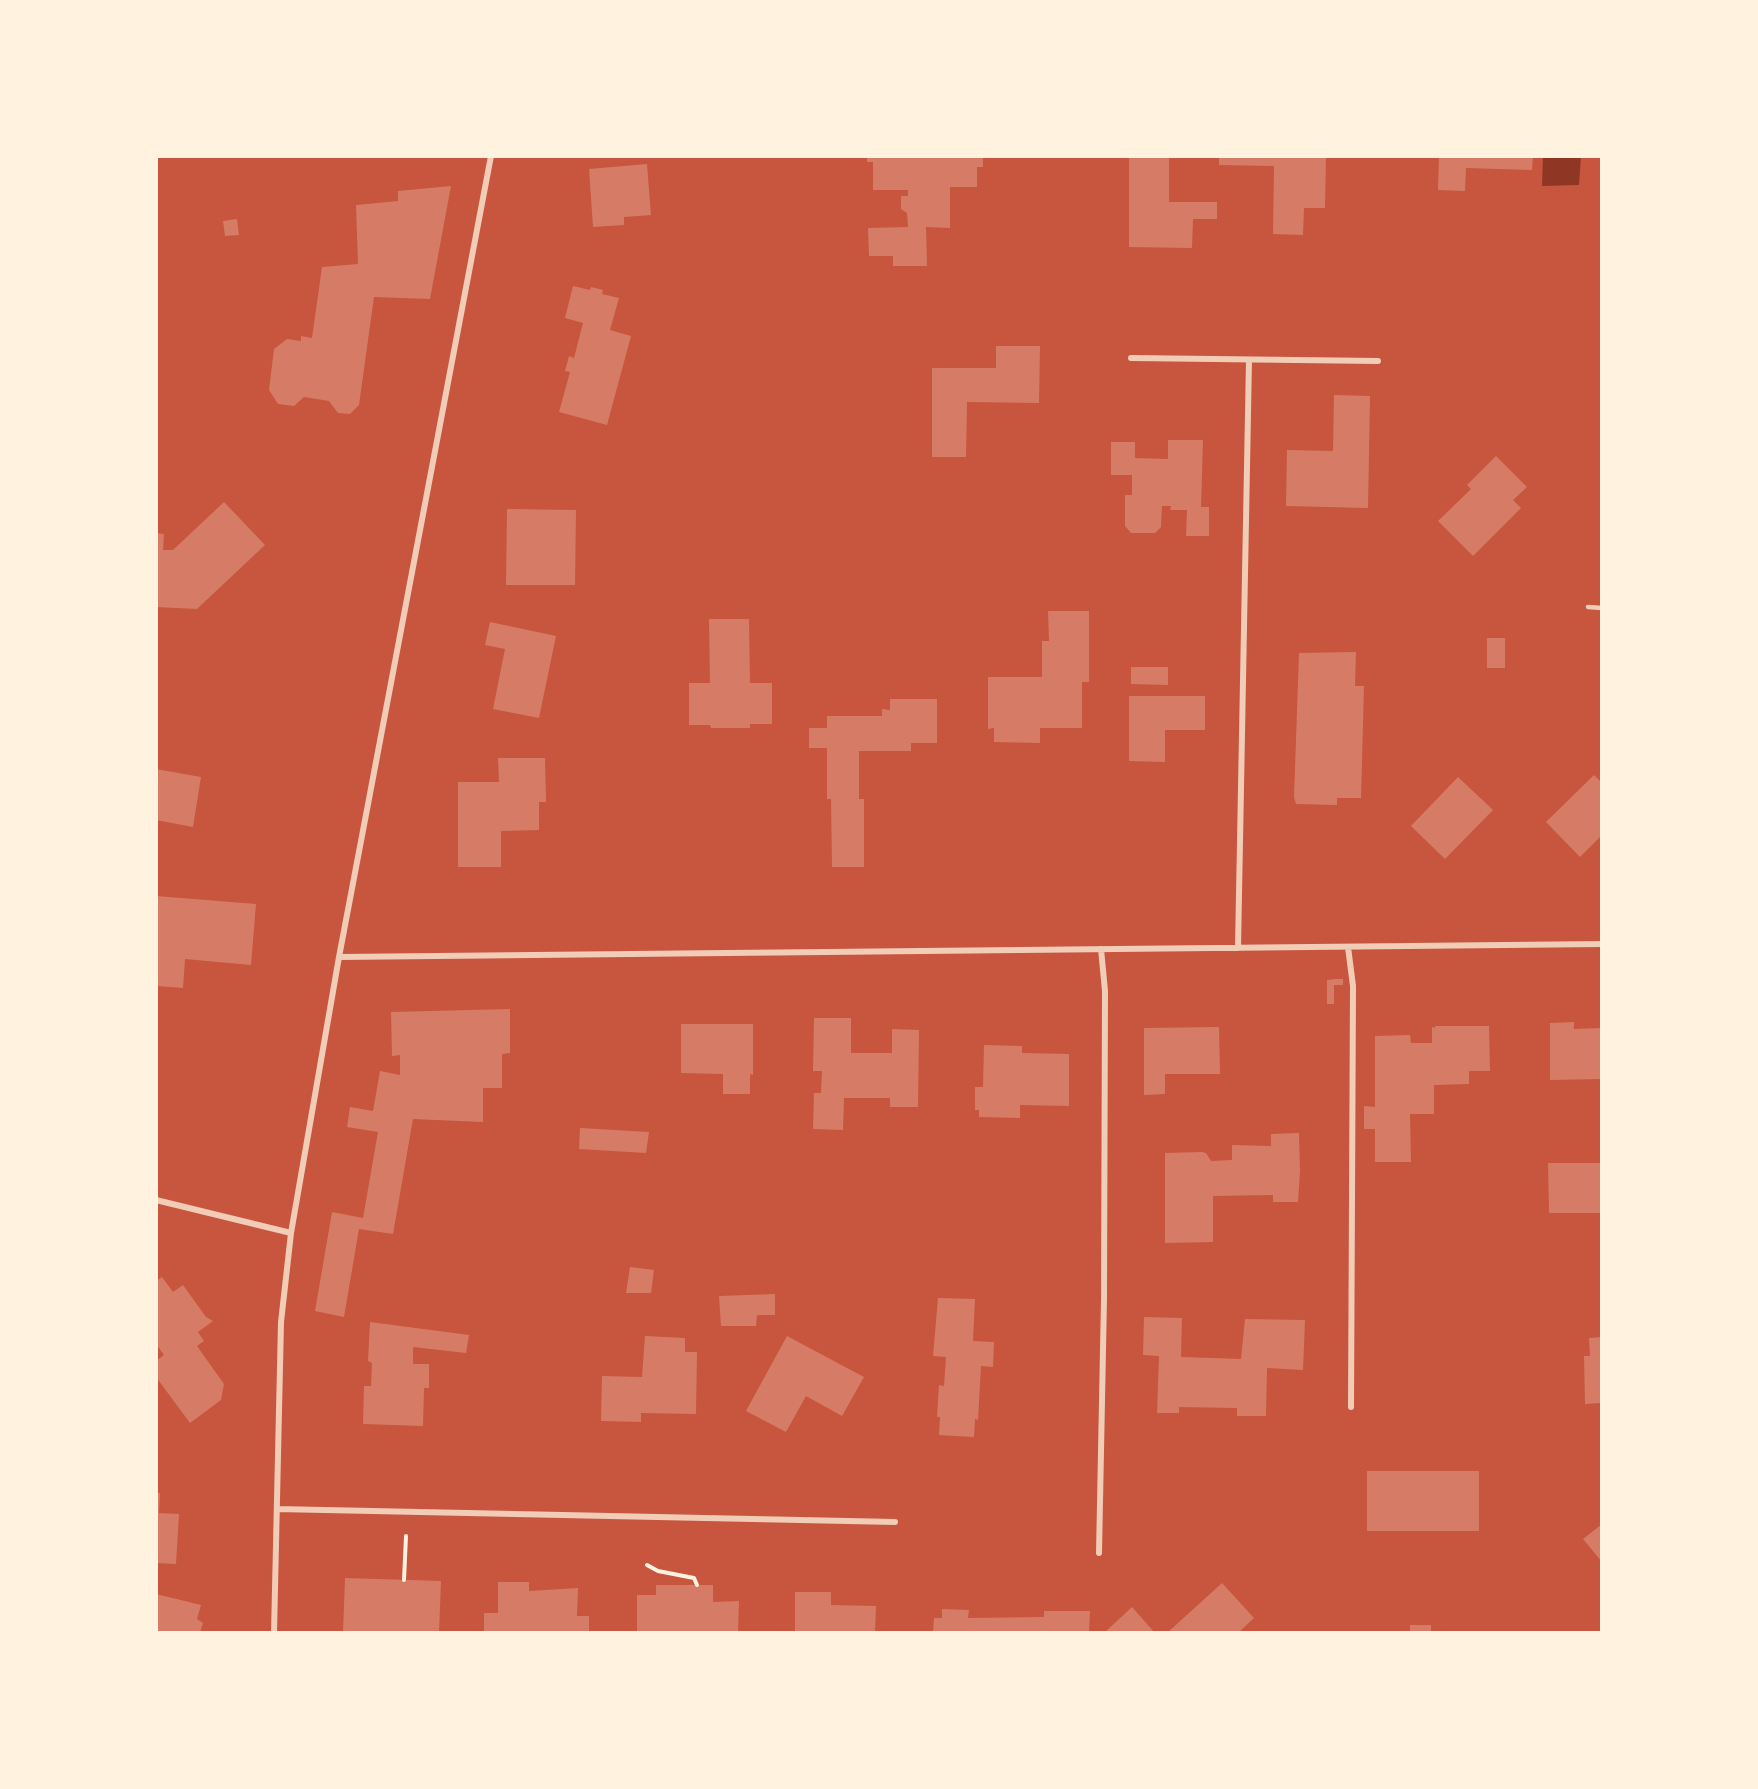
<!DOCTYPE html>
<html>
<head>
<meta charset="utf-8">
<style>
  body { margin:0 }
  #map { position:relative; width:1758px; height:1789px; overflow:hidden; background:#c8553d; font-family:Montserrat,sans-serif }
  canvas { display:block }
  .frame { position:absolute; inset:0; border:158px solid #fff3e0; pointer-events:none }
</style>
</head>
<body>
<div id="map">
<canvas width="1758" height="1789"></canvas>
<div class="frame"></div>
</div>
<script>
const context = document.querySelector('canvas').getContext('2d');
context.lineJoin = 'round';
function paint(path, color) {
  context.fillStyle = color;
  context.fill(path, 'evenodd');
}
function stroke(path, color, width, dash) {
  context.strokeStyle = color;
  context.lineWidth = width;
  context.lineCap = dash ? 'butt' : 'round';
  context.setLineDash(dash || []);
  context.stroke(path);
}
paint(new Path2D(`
  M 1543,156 L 1581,156 L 1579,185 L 1542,186 Z`), '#8f3625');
paint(new Path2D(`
  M 867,156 L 983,156 L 983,167 L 977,167 L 977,187 L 950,187 L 950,228 L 926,227 L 927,266 L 893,266 L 893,256 L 869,256 L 868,228 L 908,227 L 907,213 L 901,209 L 901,196 L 908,196 L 908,190 L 873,190 L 873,162 L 867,162 Z
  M 1129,156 L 1169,156 L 1169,202 L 1217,202 L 1217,219 L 1193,219 L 1192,248 L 1129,247 Z
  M 1219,156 L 1326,156 L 1325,208 L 1304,208 L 1303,235 L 1273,234 L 1274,166 L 1219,165 Z
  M 1439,156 L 1533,156 L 1532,170 L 1466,168 L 1465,191 L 1438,190 Z
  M 647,164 L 651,215 L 624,217 L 624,225 L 593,227 L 589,169 Z
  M 451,186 L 430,299 L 374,297 L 359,405 L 350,414 L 338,413 L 329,401 L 304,397 L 294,406 L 278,404 L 269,390 L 274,349 L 287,339 L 301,341 L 301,336 L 312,338 L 322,267 L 358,264 L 356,205 L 398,201 L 398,191 Z
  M 237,219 L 239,235 L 225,236 L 223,221 Z
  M 573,286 L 590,290 L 591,287 L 603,290 L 602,294 L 619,298 L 610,330 L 631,336 L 607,425 L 559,412 L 570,372 L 565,371 L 569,356 L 574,358 L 583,323 L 565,318 Z
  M 996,346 L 1040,346 L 1039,403 L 967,402 L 966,457 L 932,457 L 932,368 L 996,368 Z
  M 1334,395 L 1370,396 L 1368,508 L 1286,506 L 1287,450 L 1333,451 Z
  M 1168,440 L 1203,440 L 1201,507 L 1209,507 L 1209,536 L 1186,536 L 1187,510 L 1170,510 L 1171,506 L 1162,506 L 1161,527 L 1155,533 L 1131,533 L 1125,526 L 1125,495 L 1132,495 L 1132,475 L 1111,475 L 1111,442 L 1135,442 L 1135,458 L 1168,459 Z
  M 1496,456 L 1527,487 L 1513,500 L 1521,508 L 1473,556 L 1438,521 L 1471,489 L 1467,485 Z
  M 224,502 L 265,545 L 197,609 L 156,607 L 156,533 L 164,534 L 163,550 L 173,550 Z
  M 507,509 L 576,510 L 575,585 L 506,585 Z
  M 1048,611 L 1089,611 L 1089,682 L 1082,682 L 1082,728 L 1040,728 L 1040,743 L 994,742 L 994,728 L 988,729 L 988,677 L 1042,677 L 1042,641 L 1049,641 Z
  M 709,619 L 749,619 L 750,683 L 772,683 L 772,724 L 750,724 L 750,728 L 711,728 L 710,725 L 689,725 L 689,683 L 710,683 Z
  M 490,622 L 556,636 L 539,718 L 493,709 L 505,649 L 485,645 Z
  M 1487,638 L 1505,638 L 1505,668 L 1487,668 Z
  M 1356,652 L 1355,686 L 1364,686 L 1361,798 L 1337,798 L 1337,805 L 1296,804 L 1294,797 L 1299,653 Z
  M 1131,667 L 1168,667 L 1168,685 L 1131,684 Z
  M 1129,696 L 1205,696 L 1205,730 L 1165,730 L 1165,762 L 1129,761 Z
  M 890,699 L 937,699 L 937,743 L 911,743 L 911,751 L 859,751 L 859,799 L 864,799 L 864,867 L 832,867 L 831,799 L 827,799 L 827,748 L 809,748 L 809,728 L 827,728 L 827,716 L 882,716 L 882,709 L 890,710 Z
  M 498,758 L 545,758 L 546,802 L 539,802 L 539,830 L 501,831 L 501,867 L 458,867 L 458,782 L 499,782 Z
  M 156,769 L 201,777 L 193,827 L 156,820 Z
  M 1594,775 L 1602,783 L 1602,835 L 1580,857 L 1546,822 Z
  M 1458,777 L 1493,810 L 1445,859 L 1411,826 Z
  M 156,896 L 256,904 L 251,965 L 185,959 L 183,988 L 156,986 Z
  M 1336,979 L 1343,979 L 1343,985 L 1334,985 L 1334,1004 L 1327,1004 L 1327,980 Z
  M 510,1009 L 510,1053 L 502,1054 L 502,1088 L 483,1088 L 483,1122 L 413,1119 L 393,1234 L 359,1229 L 344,1317 L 315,1311 L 332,1212 L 363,1218 L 378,1132 L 347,1127 L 350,1107 L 373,1111 L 380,1071 L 400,1075 L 400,1055 L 392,1056 L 391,1012 Z
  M 814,1018 L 851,1018 L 851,1053 L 892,1053 L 892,1029 L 919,1030 L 918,1107 L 890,1107 L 890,1098 L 844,1098 L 843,1130 L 813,1129 L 814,1093 L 821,1093 L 822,1071 L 813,1071 Z
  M 1574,1022 L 1574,1029 L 1602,1028 L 1602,1079 L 1550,1080 L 1550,1023 Z
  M 681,1024 L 753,1024 L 753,1075 L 750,1074 L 750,1094 L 723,1094 L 723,1074 L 681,1073 Z
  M 1435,1026 L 1489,1026 L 1490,1071 L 1469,1071 L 1469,1084 L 1434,1085 L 1434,1114 L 1410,1114 L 1411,1162 L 1375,1162 L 1375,1129 L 1364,1129 L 1364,1106 L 1375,1107 L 1375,1036 L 1410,1035 L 1411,1043 L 1432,1043 L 1432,1027 L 1435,1028 Z
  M 1219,1027 L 1220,1074 L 1165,1074 L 1165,1094 L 1144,1095 L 1144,1028 Z
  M 984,1045 L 1022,1046 L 1022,1053 L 1069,1054 L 1069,1106 L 1020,1105 L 1020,1118 L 979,1117 L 979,1110 L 975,1110 L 975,1087 L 983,1087 Z
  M 580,1128 L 649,1132 L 646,1153 L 579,1149 Z
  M 1299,1133 L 1300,1171 L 1298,1202 L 1273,1202 L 1273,1195 L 1213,1196 L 1213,1242 L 1165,1243 L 1165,1153 L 1202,1152 L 1206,1153 L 1211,1161 L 1232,1160 L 1232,1145 L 1271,1146 L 1271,1134 Z
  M 1548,1163 L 1602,1163 L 1602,1213 L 1549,1213 Z
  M 630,1267 L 654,1270 L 651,1293 L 626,1293 Z
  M 162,1277 L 173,1292 L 183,1285 L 206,1317 L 213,1321 L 198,1332 L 204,1341 L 197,1346 L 224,1384 L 221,1400 L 190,1423 L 156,1377 L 156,1361 L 164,1355 L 156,1344 L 156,1281 Z
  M 775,1294 L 775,1315 L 757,1315 L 756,1326 L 721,1326 L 719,1296 Z
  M 938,1298 L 975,1299 L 973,1341 L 994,1342 L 993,1367 L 981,1366 L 978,1420 L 975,1419 L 974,1437 L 939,1435 L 940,1417 L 937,1417 L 939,1385 L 944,1386 L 946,1357 L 933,1356 Z
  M 1144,1317 L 1182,1318 L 1181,1357 L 1241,1359 L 1245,1319 L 1305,1320 L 1303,1370 L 1267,1368 L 1266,1416 L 1237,1416 L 1237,1408 L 1179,1407 L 1179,1413 L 1157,1413 L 1159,1356 L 1143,1355 Z
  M 370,1322 L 469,1335 L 466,1353 L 413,1347 L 413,1364 L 429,1364 L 429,1388 L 424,1388 L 423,1426 L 363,1424 L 364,1386 L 371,1386 L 372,1363 L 368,1361 Z
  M 645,1336 L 685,1338 L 685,1352 L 697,1352 L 696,1414 L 641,1413 L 641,1422 L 601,1421 L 602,1376 L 642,1377 Z
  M 787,1336 L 864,1377 L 842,1416 L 806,1396 L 786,1432 L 746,1411 Z
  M 1602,1337 L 1602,1403 L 1585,1404 L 1584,1356 L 1590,1356 L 1589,1338 Z
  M 1367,1471 L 1479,1471 L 1479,1531 L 1367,1531 Z
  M 156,1493 L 160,1493 L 159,1513 L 179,1514 L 176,1564 L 156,1563 Z
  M 1602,1524 L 1602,1562 L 1583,1539 Z
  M 345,1578 L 441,1581 L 439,1633 L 343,1633 Z
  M 498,1582 L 529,1582 L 529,1591 L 578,1588 L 577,1616 L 589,1616 L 589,1633 L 484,1633 L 484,1613 L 498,1613 Z
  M 1222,1583 L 1254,1618 L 1238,1633 L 1167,1633 Z
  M 656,1585 L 713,1585 L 713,1602 L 739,1601 L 738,1633 L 637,1633 L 637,1595 L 656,1595 Z
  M 795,1592 L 831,1592 L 831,1605 L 876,1606 L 875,1633 L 795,1633 Z
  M 156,1594 L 201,1605 L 197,1619 L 203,1623 L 200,1633 L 156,1633 Z
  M 1132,1607 L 1155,1633 L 1104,1633 Z
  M 942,1609 L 969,1610 L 968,1618 L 1044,1617 L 1044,1611 L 1090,1611 L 1089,1633 L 933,1633 L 934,1618 L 942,1618 Z
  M 1410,1625 L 1431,1625 L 1431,1633 L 1410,1633 Z`), '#d67c66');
stroke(new Path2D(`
  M 647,1565 L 658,1571 L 694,1578 L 697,1585
  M 404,1580 L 406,1536`), '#fff3e0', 4);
stroke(new Path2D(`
  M 1588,607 L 1602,608`), '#f1ccb7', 4.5);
stroke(new Path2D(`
  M 1131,358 L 1378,361
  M 1348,947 L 1353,986 L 1351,1407
  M 1238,948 L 1249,360
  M 339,957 L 1602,944
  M 156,1200 L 291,1233
  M 277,1509 L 895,1522
  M 1099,1553 L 1104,1299 L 1105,991 L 1101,949
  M 274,1633 L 281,1322 L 291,1233 L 339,957 L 491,156`), '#f1ccb7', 6);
</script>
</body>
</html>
